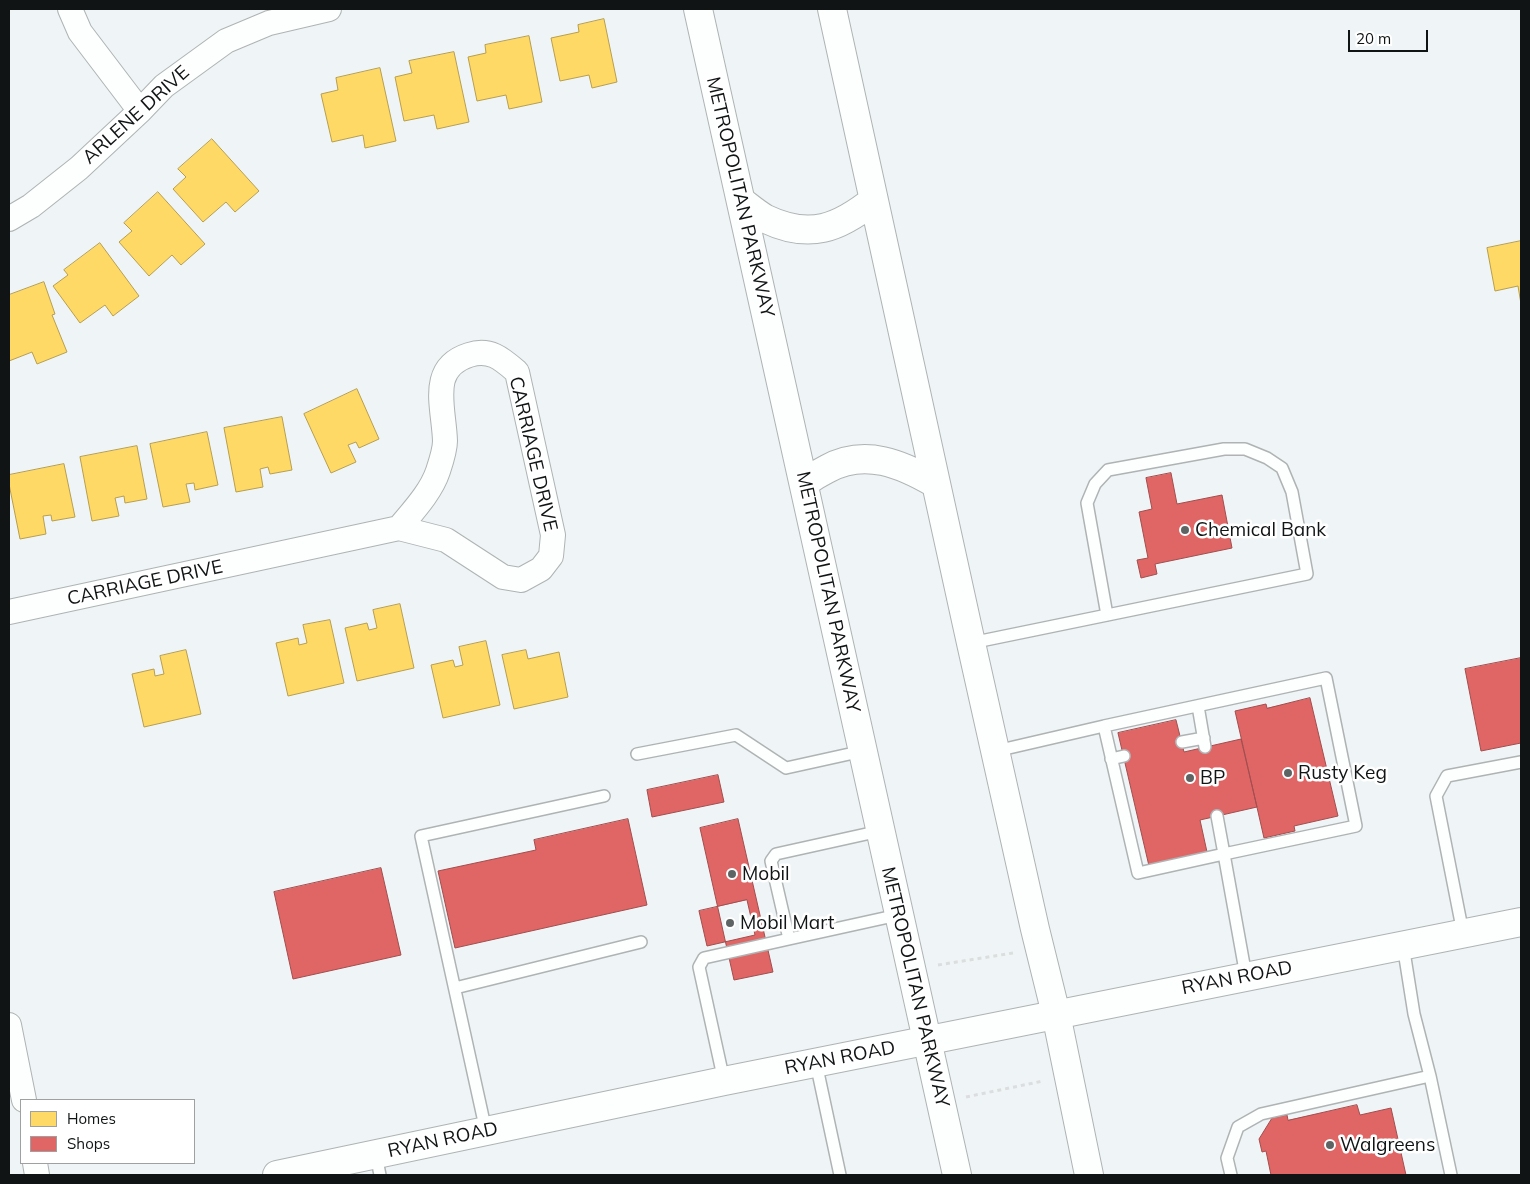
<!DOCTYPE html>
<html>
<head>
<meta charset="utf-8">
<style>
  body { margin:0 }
  #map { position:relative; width:1530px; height:1184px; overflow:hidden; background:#eff5f6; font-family:Mulish,sans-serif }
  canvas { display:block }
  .frame { position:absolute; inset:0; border:10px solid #101415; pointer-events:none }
  .legend { position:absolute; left:20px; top:1099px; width:175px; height:65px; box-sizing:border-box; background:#fff; border:1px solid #9fa1a1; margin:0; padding:6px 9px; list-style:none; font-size:15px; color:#101415 }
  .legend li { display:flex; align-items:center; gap:10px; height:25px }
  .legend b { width:25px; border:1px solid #9fa1a1 }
  .scale { position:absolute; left:1348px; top:30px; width:80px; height:22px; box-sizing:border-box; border:2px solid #101415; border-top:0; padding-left:6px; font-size:15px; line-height:18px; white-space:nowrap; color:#101415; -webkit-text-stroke:4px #fff; paint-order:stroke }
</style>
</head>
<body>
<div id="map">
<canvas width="1530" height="1184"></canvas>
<div class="frame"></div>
<ul class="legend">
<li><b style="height:14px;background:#ffd966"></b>Homes</li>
<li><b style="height:14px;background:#e06666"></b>Shops</li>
</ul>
<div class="scale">20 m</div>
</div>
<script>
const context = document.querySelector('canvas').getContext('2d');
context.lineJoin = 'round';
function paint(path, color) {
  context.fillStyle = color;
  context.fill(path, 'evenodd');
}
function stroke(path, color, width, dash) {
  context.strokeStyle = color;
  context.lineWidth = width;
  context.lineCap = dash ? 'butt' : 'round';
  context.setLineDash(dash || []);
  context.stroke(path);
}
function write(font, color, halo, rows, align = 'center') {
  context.font = font + ' Mulish,sans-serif';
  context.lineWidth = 5;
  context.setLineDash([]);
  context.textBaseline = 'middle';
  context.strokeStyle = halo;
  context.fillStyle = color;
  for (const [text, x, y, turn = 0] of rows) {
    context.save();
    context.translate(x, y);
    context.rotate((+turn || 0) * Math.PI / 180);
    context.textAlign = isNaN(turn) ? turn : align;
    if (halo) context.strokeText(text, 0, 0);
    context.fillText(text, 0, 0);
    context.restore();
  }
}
const homes = new Path2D(`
  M 604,19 L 617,82 L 592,88 L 589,75 L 560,81 L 551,38 L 579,32 L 578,25 Z
  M 529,36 L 542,102 L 509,109 L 506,95 L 477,101 L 468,57 L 486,53 L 485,45 Z
  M 454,52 L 469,122 L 437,129 L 434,115 L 404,121 L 395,77 L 412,73 L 409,61 Z
  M 380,68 L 396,141 L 365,148 L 363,135 L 332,142 L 321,94 L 338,90 L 336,78 Z
  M 212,139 L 259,191 L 235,212 L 226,202 L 203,222 L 173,189 L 186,177 L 178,169 Z
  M 158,192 L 205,244 L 181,265 L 172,255 L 149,276 L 119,242 L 132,231 L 124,223 Z
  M 1521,241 L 1521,304 L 1518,286 L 1495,291 L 1487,248 Z
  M 100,243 L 139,296 L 113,316 L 105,305 L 80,323 L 53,286 L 68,275 L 64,270 Z
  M 44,282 L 55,314 L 52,315 L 67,352 L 37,364 L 32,352 L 9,361 L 9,295 Z
  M 357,389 L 379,439 L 359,448 L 356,442 L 348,445 L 356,462 L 331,473 L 304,414 Z
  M 282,417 L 292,470 L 270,474 L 268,467 L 260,469 L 263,487 L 236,492 L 224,428 Z
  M 207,432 L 218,485 L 195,490 L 194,483 L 186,484 L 190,502 L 163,507 L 150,444 Z
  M 137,446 L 147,499 L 125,503 L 124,496 L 115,498 L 119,516 L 92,521 L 80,457 Z
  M 64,464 L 75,517 L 52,521 L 51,515 L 43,516 L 46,534 L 20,539 L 9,484 L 9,475 Z
  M 400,604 L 414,668 L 357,681 L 345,628 L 367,623 L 369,630 L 377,628 L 373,610 Z
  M 330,620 L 344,683 L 288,696 L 276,643 L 298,638 L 299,645 L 307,643 L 303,625 Z
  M 486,641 L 500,705 L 443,718 L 431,665 L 453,660 L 455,667 L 463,665 L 459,647 Z
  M 186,650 L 201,714 L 144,727 L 132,674 L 154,669 L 155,676 L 164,674 L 160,656 Z
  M 526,650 L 528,659 L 559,652 L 568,697 L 514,709 L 502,655 Z`);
paint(homes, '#ffd966');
stroke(homes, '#b79e4e', 1);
const shops = new Path2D(`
  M 1171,473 L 1177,504 L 1222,495 L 1232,548 L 1155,564 L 1157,574 L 1141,578 L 1137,560 L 1148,558 L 1139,512 L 1152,509 L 1146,478 Z
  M 1521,658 L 1521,743 L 1481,751 L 1465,669 Z
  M 1310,698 L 1338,816 L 1294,826 L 1295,831 L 1264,838 L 1235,711 L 1266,704 L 1267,708 Z
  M 1176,720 L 1184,752 L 1241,739 L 1257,807 L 1200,820 L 1207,852 L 1149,866 L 1118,733 Z
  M 718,775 L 724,802 L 652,817 L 647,790 Z
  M 628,819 L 647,905 L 455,948 L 438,871 L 536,850 L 534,840 Z
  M 738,819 L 773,972 L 734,980 L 700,828 Z
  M 381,868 L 401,955 L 293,979 L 274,892 Z
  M 747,900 L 755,935 L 707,946 L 699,911 Z
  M 1357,1105 L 1360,1115 L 1391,1108 L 1406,1175 L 1271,1175 L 1266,1151 L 1262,1152 L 1259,1139 L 1272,1118 L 1287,1115 L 1288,1120 Z`);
paint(shops, '#e06666');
stroke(shops, '#a24d4e', 1);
const lane = new Path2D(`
  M 971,643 L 1307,574 L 1292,492 L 1282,468 L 1267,458 L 1245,449 L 1224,449 L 1108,470 L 1095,484 L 1087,503 L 1107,615
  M 1198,706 L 1205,747
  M 1182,742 L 1204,738
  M 996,751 L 1104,726
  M 637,754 L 736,735 L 786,768 L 863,751
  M 1111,759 L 1124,756
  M 1217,816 L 1224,854 L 1138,873 L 1104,726 L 1326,678 L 1356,826 L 1224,854 L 1246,976
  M 880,831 L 776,854 L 771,861 L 789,939 L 898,915
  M 1463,933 L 1436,796 L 1447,776 L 1521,762
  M 1403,945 L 1414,1014 L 1430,1076 L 1451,1175
  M 455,988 L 641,942
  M 816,1063 L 840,1175
  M 724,1081 L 699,967 L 704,958 L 789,939
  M 486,1131 L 421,836 L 604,796
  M 376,1155 L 380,1175
  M 1231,1175 L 1227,1158 L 1238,1127 L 1261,1114 L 1430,1076`);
const street = new Path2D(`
  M 70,9 L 80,32 L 140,111
  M 9,219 L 31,206 L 79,168 L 140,111 L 164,86 L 226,41 L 269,23 L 329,9
  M 9,612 L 399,528 L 446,540 L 503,577 L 521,580 L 541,569 L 551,556 L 553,535 L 517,372 C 502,359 490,348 469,355 C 428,368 444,407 445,441 C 445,450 441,462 438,471 C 431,492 413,511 399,528
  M 9,1025 L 24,1100
  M 35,1163 L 37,1175`);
const secondary = new Path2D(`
  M 277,1175 L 724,1081 L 1521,922`);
const primary = new Path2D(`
  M 698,9 L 957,1175
  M 832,9 L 971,643 L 1035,929 L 1056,1014 L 1089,1175
  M 741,201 C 749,207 757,214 766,219 C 810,240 839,228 874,200
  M 804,483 C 811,478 819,473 827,469 C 865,448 902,464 936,484`);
stroke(lane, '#afb3b4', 14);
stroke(street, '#afb3b4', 26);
stroke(secondary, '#afb3b4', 30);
stroke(primary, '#afb3b4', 30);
stroke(new Path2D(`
  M 938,965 L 1013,953
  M 966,1097 L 1043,1081`), '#dbddde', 3, [4, 4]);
stroke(lane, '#fdfefe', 11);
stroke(street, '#fdfefe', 24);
stroke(secondary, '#fdfefe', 28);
stroke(primary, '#fdfefe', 28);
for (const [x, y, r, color] of [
  [1185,530,5,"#5e6364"],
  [1288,773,5,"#5e6364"],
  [1190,778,5,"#5e6364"],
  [732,874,5,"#5e6364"],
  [730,923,5,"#5e6364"],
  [1330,1145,5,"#5e6364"]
]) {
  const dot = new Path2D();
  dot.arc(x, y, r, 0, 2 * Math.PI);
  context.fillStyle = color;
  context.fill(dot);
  stroke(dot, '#fff', 2);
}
write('19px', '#101415', '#fff', [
  ["ARLENE DRIVE",136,115,-42],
  ["METROPOLITAN PARKWAY",740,197,77],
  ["CARRIAGE DRIVE",533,454,77],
  ["CARRIAGE DRIVE",145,583,-12],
  ["METROPOLITAN PARKWAY",828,592,78],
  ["RYAN ROAD",1237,978,-11],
  ["METROPOLITAN PARKWAY",915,987,77],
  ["RYAN ROAD",840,1058,-11],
  ["RYAN ROAD",443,1140,-12]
]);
write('19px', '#101415', '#fff', [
  ["Chemical Bank",1195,530],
  ["Rusty Keg",1298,773],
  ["BP",1200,778],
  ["Mobil",742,874],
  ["Mobil Mart",740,923],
  ["Walgreens",1340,1145]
], 'left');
</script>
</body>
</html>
